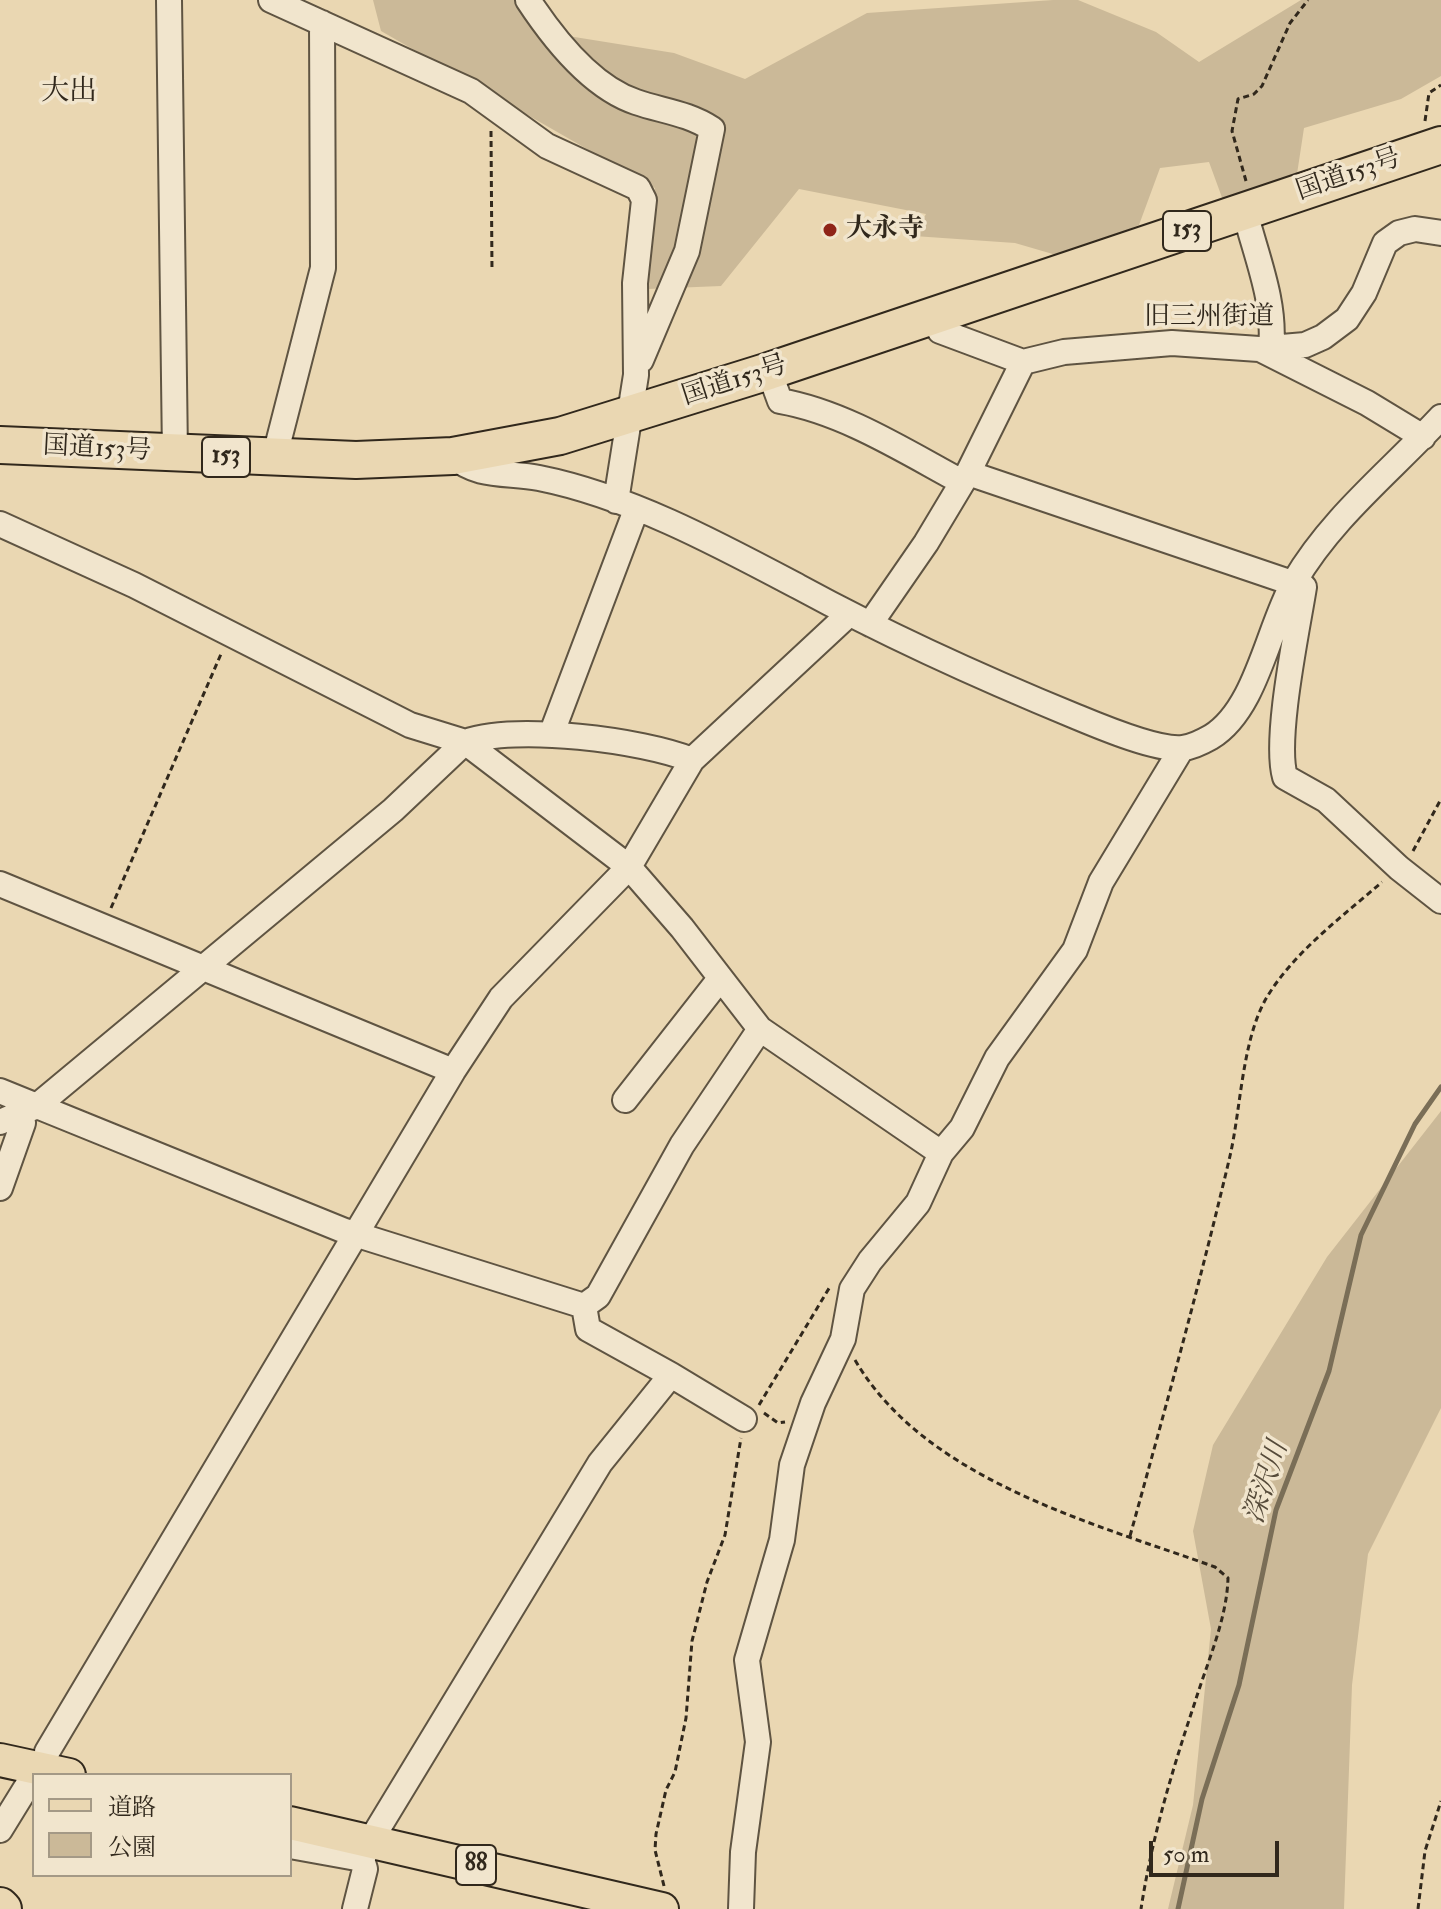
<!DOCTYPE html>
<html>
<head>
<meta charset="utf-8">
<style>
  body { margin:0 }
  #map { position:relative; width:1441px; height:1909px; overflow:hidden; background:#ead7b2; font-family:"IM FELL Double Pica","Noto Serif JP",serif }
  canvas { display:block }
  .legend { position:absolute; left:32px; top:1773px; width:260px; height:104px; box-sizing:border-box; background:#f1e5cd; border:2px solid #a49986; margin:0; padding:10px 14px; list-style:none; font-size:24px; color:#31281c }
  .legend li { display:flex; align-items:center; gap:16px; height:40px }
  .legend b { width:40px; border:2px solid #a49986 }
  .scale { position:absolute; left:1149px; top:1841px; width:130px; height:36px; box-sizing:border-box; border:4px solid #31281c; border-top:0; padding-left:10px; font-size:24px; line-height:28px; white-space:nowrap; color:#31281c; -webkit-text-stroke:6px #f1e5cd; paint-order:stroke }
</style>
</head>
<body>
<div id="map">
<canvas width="1441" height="1909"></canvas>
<ul class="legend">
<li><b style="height:10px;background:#ead7b2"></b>道路</li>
<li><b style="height:22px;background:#cbb998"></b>公園</li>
</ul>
<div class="scale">50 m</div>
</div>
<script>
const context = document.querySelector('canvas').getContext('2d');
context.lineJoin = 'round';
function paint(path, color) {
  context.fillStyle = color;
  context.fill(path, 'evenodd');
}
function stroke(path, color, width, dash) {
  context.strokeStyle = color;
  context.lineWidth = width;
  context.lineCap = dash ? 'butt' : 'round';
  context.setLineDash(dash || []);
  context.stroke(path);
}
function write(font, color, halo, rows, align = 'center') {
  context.font = font + ' "IM FELL Double Pica","Noto Serif JP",serif';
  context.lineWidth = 7;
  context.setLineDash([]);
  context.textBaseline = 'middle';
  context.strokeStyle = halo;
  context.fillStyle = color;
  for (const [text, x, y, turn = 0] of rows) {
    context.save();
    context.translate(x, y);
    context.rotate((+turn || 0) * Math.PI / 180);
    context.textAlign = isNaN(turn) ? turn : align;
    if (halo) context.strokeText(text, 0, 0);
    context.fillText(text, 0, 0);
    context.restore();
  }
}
paint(new Path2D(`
  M 373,0 L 529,0 L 562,35 L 674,53 L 745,79 L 867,13 L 1053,0 L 1078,0 L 1156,32 L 1199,62 L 1301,0 L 1441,0 L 1441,76 L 1401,99 L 1304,128 L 1297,174 L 1224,203 L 1209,162 L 1160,168 L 1139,225 L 1063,257 L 1015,243 L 914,236 L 926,214 L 799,189 L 721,286 L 648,289 L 643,260 L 655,188 L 381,31 Z
  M 1441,1111 L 1441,1408 L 1368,1554 L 1352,1685 L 1344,1909 L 1168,1909 L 1193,1805 L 1211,1629 L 1193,1531 L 1213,1445 L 1327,1257 Z`), '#cbb998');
stroke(new Path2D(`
  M 1178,1909 L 1202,1799 L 1239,1685 L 1276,1510 L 1329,1371 L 1361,1235 L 1415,1124 L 1441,1087`), '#7a6e57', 5);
const minor = new Path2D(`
  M 169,0 L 175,454
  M 271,0 L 471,91 L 547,146 L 638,188 L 644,200 L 635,283 L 636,375 L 616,501
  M 528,0 C 553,38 591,87 636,102 C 662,111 688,113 712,129 L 687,251 L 641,360
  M 1245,212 C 1256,256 1276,302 1271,348
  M 934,317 L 940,331 L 1023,362 L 1064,352 L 1172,343 L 1259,349 L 1305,345 L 1323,337 L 1347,319 L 1364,293 L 1385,243 L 1399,233 L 1415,229 L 1441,233
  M 1262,350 L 1367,403 L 1423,437
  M 769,371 L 780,401 C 844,412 906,452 962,482
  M 453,456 C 477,478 508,472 539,478 C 629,496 718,544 799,587 C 889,636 982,678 1077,717 C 1101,727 1158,751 1183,748 C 1191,747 1204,741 1211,737 C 1257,709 1268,627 1294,582 C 1332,517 1390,472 1441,417
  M 274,459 L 323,268 L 322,23
  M 968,473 L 1304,587 C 1297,631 1274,739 1285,777 L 1326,800 L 1399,868 L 1441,901
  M 0,524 L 134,585 L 410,725 L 465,742 L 629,867 L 682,928 L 760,1029 L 941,1153
  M 870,624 L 926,543 L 968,473 L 1023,362
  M 551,735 L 636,510
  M 0,884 L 453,1071
  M 0,1091 L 345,1231 L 584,1306
  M 625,1100 L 719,980
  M 0,1122 L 37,1106 L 393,810 L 465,742 C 515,724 643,740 692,760
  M 0,1188 L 23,1123 L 22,1113
  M 584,1306 L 598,1296 L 682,1145 L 760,1029
  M 671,1375 L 744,1419
  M 47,1752 L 453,1071 L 501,998 L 629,867 L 692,760 L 849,614
  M 0,1830 L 32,1778
  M 290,1846 L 362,1859
  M 355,1909 L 365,1869 L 362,1859 L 371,1840 L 600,1463 L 671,1375 L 588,1329 L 584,1306
  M 741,1909 L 743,1852 L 758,1742 L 747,1660 L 782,1540 L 792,1465 L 813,1403 L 843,1339 L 852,1289 L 870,1261 L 918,1203 L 941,1153 L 962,1128 L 997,1058 L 1075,950 L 1101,882 L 1182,748`);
const major = new Path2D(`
  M 0,1760 L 69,1775
  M 290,1823 L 662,1909`);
const highway = new Path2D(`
  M 0,445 L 356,460 L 453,456 L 560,436 L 769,371 L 1441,145
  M 0,1906 L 3,1909`);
stroke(minor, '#5f5442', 28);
stroke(major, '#31281c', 36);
stroke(highway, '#31281c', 40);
stroke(new Path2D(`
  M 1425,121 L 1429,93 L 1441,85
  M 491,131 L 492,271
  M 1246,181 L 1232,131 L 1238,99 L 1254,94 L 1262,86 L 1290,23 L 1308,0
  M 1413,851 L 1441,799
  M 111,908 L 221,654
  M 855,1360 C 925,1480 1093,1523 1215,1567 L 1228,1578 C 1227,1619 1207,1663 1195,1702 C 1172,1771 1152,1837 1141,1909
  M 759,1405 L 831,1285
  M 764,1413 L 778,1423 L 785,1422
  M 1130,1536 C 1165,1410 1200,1283 1230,1156 C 1241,1108 1242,1039 1267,997 C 1294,952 1343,916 1382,882
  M 664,1886 L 655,1850 L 656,1834 L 666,1790 L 675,1772 L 686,1718 L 692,1641 L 707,1582 L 725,1535 L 741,1438
  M 1418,1909 L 1425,1851 L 1441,1801`), '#31281c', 3, [6, 4]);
stroke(minor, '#f1e5cd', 24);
stroke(major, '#ead7b2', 32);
stroke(highway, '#ead7b2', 36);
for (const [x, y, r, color] of [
  [830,230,8,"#8f2418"]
]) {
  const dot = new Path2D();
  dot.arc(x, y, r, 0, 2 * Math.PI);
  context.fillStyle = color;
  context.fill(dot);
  stroke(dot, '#f1e5cd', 3);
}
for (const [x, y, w] of [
  [1187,231,48],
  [226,457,48],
  [476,1865,40]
]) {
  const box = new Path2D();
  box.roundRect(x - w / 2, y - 20, w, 40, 6);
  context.fillStyle = '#f1e5cd';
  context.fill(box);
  stroke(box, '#31281c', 2);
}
write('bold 24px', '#31281c', null, [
  ["153",1187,231],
  ["153",226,457],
  ["88",476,1865]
]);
write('26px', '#31281c', '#f1e5cd', [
  ["国道153号",1349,176,-19],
  ["旧三州街道",1209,318],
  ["国道153号",735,382,-18],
  ["国道153号",97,450,3]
]);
write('bold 26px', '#31281c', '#f1e5cd', [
  ["大永寺",846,230]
], 'left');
write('28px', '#31281c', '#f1e5cd', [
  ["大出",69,93]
]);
write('italic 28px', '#564b3a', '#f1e5cd', [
  ["深沢川",1268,1483,-72]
]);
</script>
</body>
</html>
